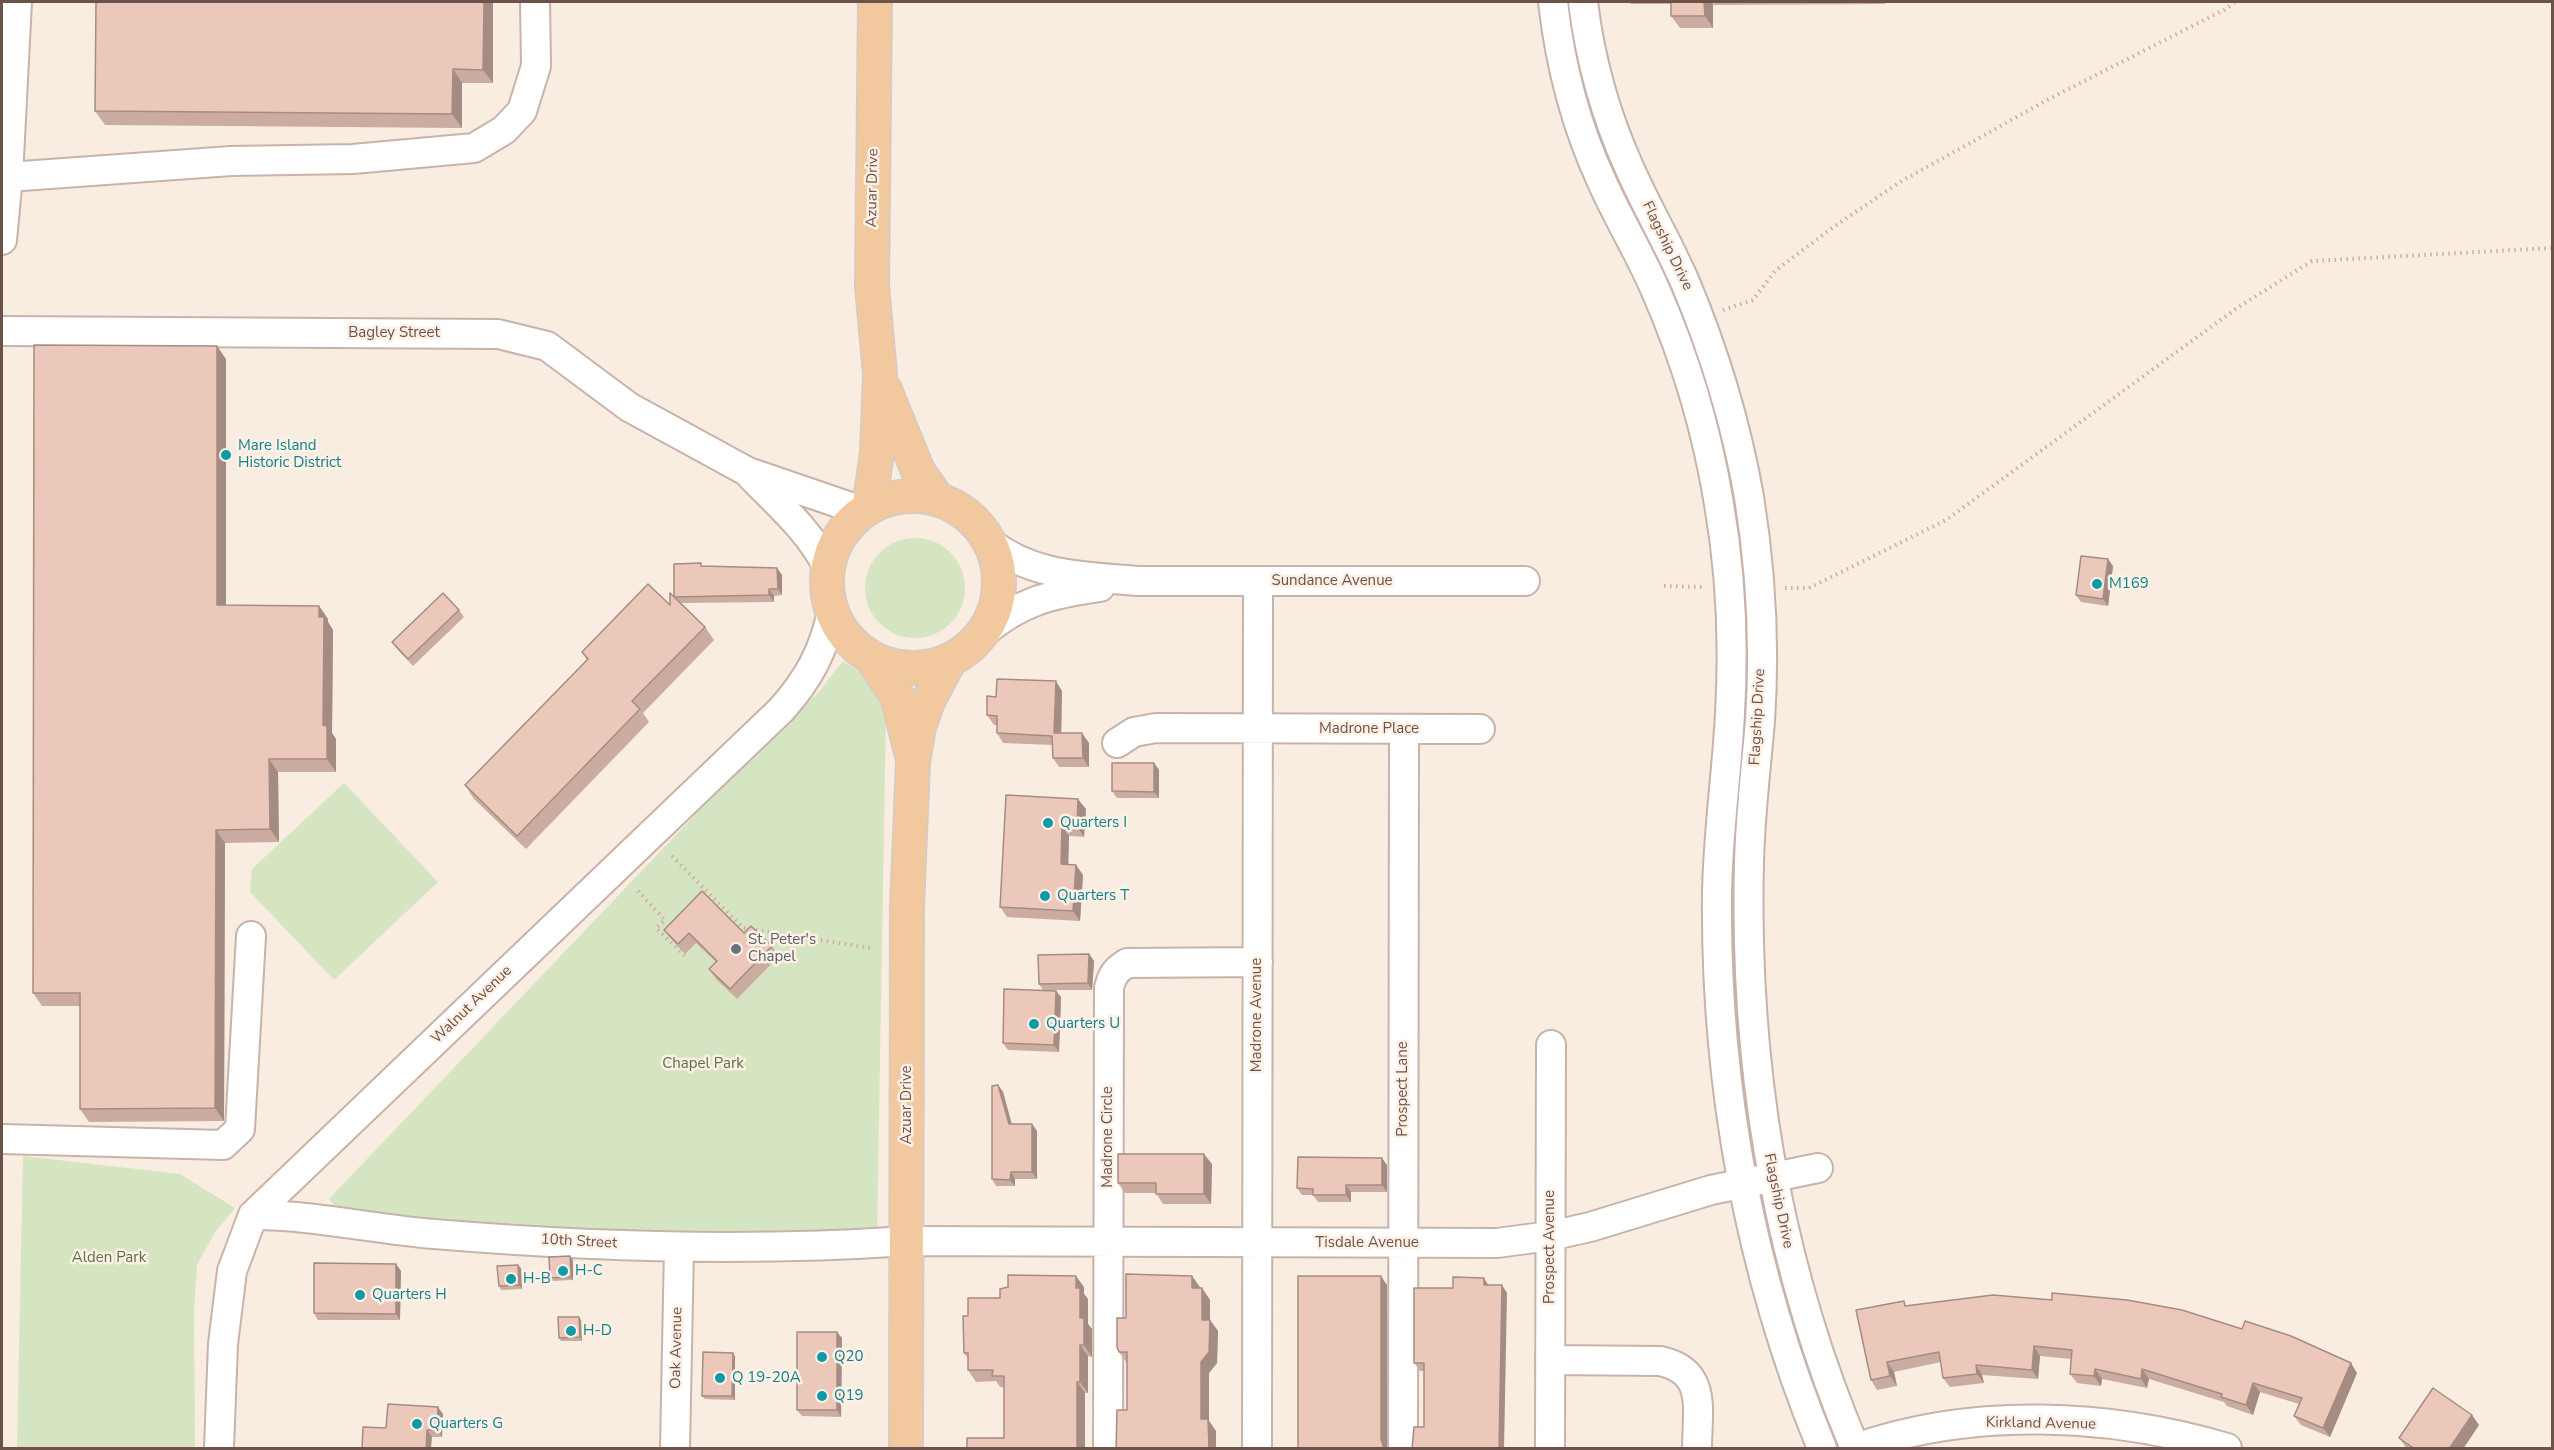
<!DOCTYPE html>
<html>
<head>
<meta charset="utf-8">
<style>
  body { margin:0 }
  #map { position:relative; width:2554px; height:1450px; overflow:hidden; background:#f9ece1; font-family:"Nunito Sans",sans-serif }
  canvas { display:block }
  .frame { position:absolute; inset:0; border:3px solid #6d524b; pointer-events:none }
</style>
</head>
<body>
<div id="map">
<canvas width="2554" height="1450"></canvas>
<div class="frame"></div>
</div>
<script>
const context = document.querySelector('canvas').getContext('2d');
context.lineJoin = 'round';
function paint(path, color) {
  context.fillStyle = color;
  context.fill(path, 'evenodd');
}
function stroke(path, color, width, dash) {
  context.strokeStyle = color;
  context.lineWidth = width;
  context.lineCap = dash ? 'butt' : 'round';
  context.setLineDash(dash || []);
  context.stroke(path);
}
function write(font, color, halo, rows, align = 'center') {
  context.font = font + ' "Nunito Sans",sans-serif';
  context.lineWidth = 5;
  context.setLineDash([]);
  context.textBaseline = 'middle';
  context.strokeStyle = halo;
  context.fillStyle = color;
  for (const [text, x, y, turn = 0] of rows) {
    context.save();
    context.translate(x, y);
    context.rotate((+turn || 0) * Math.PI / 180);
    context.textAlign = isNaN(turn) ? turn : align;
    if (halo) context.strokeText(text, 0, 0);
    context.fillText(text, 0, 0);
    context.restore();
  }
}
paint(new Path2D(`
  M865 588a50 50 0 1 1 100 0a50 50 0 1 1-100 0Z
  M 843,661 L 869,678 L 886,711 L 877,1237 L 743,1241 L 342,1215 L 329,1199 L 774,732 L 817,694 Z
  M 344,783 L 438,882 L 334,980 L 250,892 L 252,869 Z
  M 23,1156 L 180,1174 L 235,1208 L 215,1232 L 197,1265 L 194,1309 L 195,1448 L 17,1448 Z`), '#d5e5c1');
const minor = new Path2D(`
  M 1553,2 C 1560,64 1575,124 1602,182 C 1618,218 1639,252 1655,289 C 1685,357 1707,430 1719,504 C 1731,573 1734,643 1730,713 C 1727,773 1718,832 1717,893 C 1715,1083 1749,1272 1822,1448
  M 1583,2 C 1590,59 1605,114 1629,167 C 1646,206 1668,243 1685,282 C 1714,351 1736,423 1749,497 C 1761,571 1765,646 1760,721 C 1756,768 1750,815 1749,863 C 1744,1065 1776,1262 1855,1448
  M 8,177 L 231,161 L 353,159 L 474,148 L 504,130 L 522,111 L 536,66 L 535,2
  M 2,240 L 8,177 L 17,2
  M 2,331 L 498,334 L 547,346 L 629,407 L 748,472 L 865,512
  M 751,476 C 779,505 810,531 828,568
  M 989,542 C 1033,577 1084,576 1138,581 L 1525,581
  M 982,634 C 1020,601 1051,594 1100,587
  M 1117,743 L 1134,732 L 1156,728 L 1480,729
  M 2,1139 L 223,1145 L 240,1129 L 251,936
  M 253,1215 C 314,1215 373,1229 434,1234 C 591,1247 749,1252 907,1241 L 1497,1243 L 1550,1236 L 1590,1227 L 1711,1190 L 1818,1168
  M 1550,1360 L 1660,1361 C 1708,1371 1697,1410 1697,1448
  M 219,1448 L 223,1344 L 232,1271 L 253,1215 L 781,710 C 808,680 824,651 832,611
  M 675,1448 L 679,1248
  M 1108,1448 L 1109,988 C 1112,975 1116,970 1127,963 L 1258,962
  M 1257,1448 L 1258,581
  M 1403,1448 L 1404,729
  M 1550,1448 L 1551,1045
  M 1856,1448 C 1972,1407 2110,1413 2227,1448`);
const major = new Path2D(`
  M 885,390 L 918,471 L 938,500
  M827 582a86 86 0 1 1 172 0a86 86 0 1 1-172 0Z
  M 869,508 L 877,453 L 880,374 L 872,286 L 875,2
  M 871,657 L 897,696 L 911,752
  M 906,1448 L 907,907 L 913,762 L 919,727 L 928,701 L 950,660`);
stroke(minor, '#c8b3aa', 32);
stroke(major, '#d3cbc9', 36);
stroke(new Path2D(`
  M 1723,310 L 1753,300 L 1775,271 L 1832,228 L 1900,182 L 2049,99 L 2224,10 L 2235,2
  M 1664,586 L 1702,587
  M 1785,588 L 1809,588 L 1946,520 L 2237,308 L 2312,261 L 2552,248
  M 672,856 L 743,928 L 871,948
  M 638,891 L 665,920 L 656,928 L 685,956`), '#d0ab9f', 4, [1.5, 4.5]);
stroke(minor, '#fff', 28);
stroke(major, '#f2c89f', 33);
paint(new Path2D(`
  M 96,2 L 493,2 L 493,83 L 462,83 L 462,128 L 105,125 L 95,111 Z
  M 1629,2 L 1885,2 L 1885,4 L 1713,5 L 1713,28 L 1680,28 L 1671,16 L 1671,4 L 1631,4 Z
  M 226,359 L 226,605 L 319,606 L 328,619 L 328,622 L 333,630 L 332,733 L 336,739 L 336,772 L 278,772 L 279,842 L 225,843 L 224,1121 L 89,1122 L 80,1109 L 80,1006 L 42,1006 L 33,993 Z
  M 703,566 L 777,568 L 782,575 L 782,595 L 774,596 L 774,602 L 681,603 L 705,627 L 714,640 L 643,713 L 649,722 L 526,849 L 474,799 L 465,785 L 587,660 L 582,652 L 670,605 L 674,597 Z
  M 2113,566 L 2108,606 L 2081,602 L 2076,595 Z
  M 459,610 L 464,617 L 413,666 L 397,649 L 392,642 Z
  M 1062,691 L 1061,733 L 1089,743 L 1089,767 L 1059,767 L 1053,758 L 1053,745 L 1003,743 L 997,733 L 997,725 L 994,725 L 987,715 L 996,697 Z
  M 1154,763 L 1159,770 L 1159,798 L 1117,798 L 1112,791 Z
  M 1006,795 L 1086,809 L 1084,837 L 1069,836 L 1068,865 L 1076,865 L 1083,875 L 1080,921 L 1007,917 L 1000,907 Z
  M 664,930 L 744,933 L 772,946 L 779,956 L 737,999 L 716,979 L 709,969 L 716,962 L 696,943 L 685,954 L 672,940 Z
  M 1089,954 L 1094,961 L 1092,990 L 1050,990 L 1056,991 L 1061,997 L 1059,1052 L 1008,1050 L 1003,1043 L 1043,990 L 1039,984 Z
  M 998,1085 L 1003,1092 L 1012,1124 L 1032,1124 L 1037,1131 L 1037,1179 L 1015,1179 L 1015,1186 L 996,1186 L 992,1179 Z
  M 1212,1164 L 1211,1204 L 1163,1204 L 1156,1193 L 1125,1193 L 1118,1183 Z
  M 1387,1165 L 1387,1192 L 1351,1192 L 1351,1202 L 1318,1202 L 1313,1195 L 1302,1195 L 1297,1188 Z
  M 573,1260 L 573,1280 L 553,1281 L 550,1278 Z
  M 396,1264 L 401,1271 L 400,1320 L 318,1320 L 314,1313 Z
  M 521,1268 L 522,1289 L 501,1290 L 499,1286 Z
  M 1489,1285 L 1507,1293 L 1424,1427 L 1424,1371 L 1420,1371 L 1414,1363 L 1453,1288 Z
  M 1084,1287 L 1084,1294 L 1088,1299 L 1088,1324 L 1092,1329 L 1092,1357 L 1088,1356 L 1088,1393 L 1085,1393 L 1085,1449 L 967,1449 L 1004,1438 L 1004,1387 L 1000,1387 L 996,1381 L 976,1382 L 968,1370 L 968,1358 L 964,1353 L 968,1316 L 1000,1298 Z
  M 1200,1287 L 1200,1288 L 1202,1288 L 1210,1300 L 1210,1320 L 1218,1331 L 1217,1363 L 1209,1373 L 1209,1421 L 1216,1431 L 1127,1410 L 1127,1363 L 1119,1352 L 1126,1318 Z
  M 1908,1306 L 2357,1373 L 2330,1437 L 2301,1425 L 2294,1416 L 2299,1404 L 2260,1392 L 2253,1415 L 2227,1406 L 2224,1402 L 2149,1379 L 2147,1388 L 2102,1379 L 2101,1386 L 2077,1383 L 2070,1374 L 2071,1359 L 2040,1356 L 2038,1379 L 1982,1375 L 1984,1383 L 1950,1387 L 1943,1378 L 1941,1362 L 1894,1372 L 1897,1386 L 1877,1390 L 1871,1380 Z
  M 581,1320 L 582,1341 L 561,1341 L 559,1338 Z
  M 842,1338 L 841,1417 L 802,1416 L 797,1410 Z
  M 735,1356 L 735,1400 L 705,1399 L 702,1396 Z
  M 443,1414 L 442,1437 L 432,1437 L 386,1428 Z
  M 2479,1425 L 2463,1449 L 2407,1449 L 2399,1438 Z`), '#cbaca1');
paint(new Path2D(`
  M 484,2 L 493,2 L 493,83 L 483,70 Z
  M 1704,2 L 1711,2 L 1713,5 L 1713,28 L 1705,16 Z
  M 453,69 L 462,83 L 462,128 L 452,114 Z
  M 217,346 L 226,359 L 226,618 L 217,605 Z
  M 2108,559 L 2113,566 L 2108,606 L 2103,599 Z
  M 777,568 L 782,575 L 782,595 L 778,589 Z
  M 769,589 L 774,596 L 774,602 L 769,595 Z
  M 319,606 L 328,619 L 328,622 L 333,630 L 332,733 L 336,739 L 336,772 L 327,759 L 323,725 Z
  M 1056,681 L 1062,691 L 1061,743 L 1054,733 Z
  M 1082,733 L 1089,743 L 1089,767 L 1083,758 Z
  M 269,759 L 278,772 L 279,842 L 270,829 Z
  M 1154,763 L 1159,770 L 1159,798 L 1154,792 Z
  M 1078,799 L 1086,809 L 1084,837 L 1077,827 Z
  M 1062,826 L 1069,836 L 1068,874 L 1061,864 Z
  M 216,830 L 225,843 L 224,1121 L 215,1108 Z
  M 1076,865 L 1083,875 L 1080,921 L 1073,911 Z
  M 1089,954 L 1094,961 L 1092,990 L 1088,983 Z
  M 1056,991 L 1061,997 L 1059,1052 L 1054,1045 Z
  M 998,1085 L 1003,1092 L 1013,1130 L 1009,1124 Z
  M 1032,1124 L 1037,1131 L 1037,1179 L 1032,1172 Z
  M 1204,1154 L 1212,1164 L 1211,1204 L 1204,1194 Z
  M 1382,1158 L 1387,1165 L 1387,1192 L 1382,1185 Z
  M 1011,1172 L 1015,1179 L 1015,1186 L 1010,1180 Z
  M 1346,1185 L 1351,1192 L 1351,1202 L 1346,1195 Z
  M 570,1256 L 573,1260 L 573,1280 L 571,1277 Z
  M 396,1264 L 401,1271 L 400,1320 L 396,1314 Z
  M 518,1265 L 521,1268 L 522,1289 L 519,1285 Z
  M 1076,1276 L 1084,1287 L 1084,1294 L 1088,1299 L 1088,1324 L 1092,1329 L 1092,1357 L 1084,1345 L 1076,1288 Z
  M 1192,1276 L 1200,1287 L 1200,1300 L 1192,1288 Z
  M 1381,1276 L 1387,1285 L 1387,1449 L 1383,1449 L 1381,1439 Z
  M 1484,1278 L 1489,1286 L 1484,1285 Z
  M 1502,1285 L 1507,1293 L 1504,1449 L 1499,1449 Z
  M 1202,1288 L 1210,1300 L 1210,1320 L 1218,1331 L 1217,1363 L 1209,1373 L 1209,1421 L 1216,1431 L 1216,1449 L 1209,1449 L 1201,1419 Z
  M 579,1317 L 581,1320 L 582,1341 L 580,1337 Z
  M 837,1332 L 842,1338 L 841,1417 L 837,1410 Z
  M 1080,1345 L 1088,1356 L 1088,1393 L 1080,1382 Z
  M 2034,1346 L 2040,1356 L 2038,1379 L 2032,1370 Z
  M 733,1353 L 735,1356 L 735,1400 L 732,1396 Z
  M 1887,1362 L 1894,1372 L 1897,1386 L 1890,1376 Z
  M 2351,1363 L 2357,1373 L 2330,1437 L 2323,1428 Z
  M 1976,1365 L 1982,1375 L 1984,1383 L 1977,1374 Z
  M 2095,1369 L 2102,1379 L 2101,1386 L 2094,1376 Z
  M 2142,1369 L 2149,1379 L 2147,1388 L 2141,1379 Z
  M 1077,1382 L 1085,1393 L 1085,1449 L 1077,1449 Z
  M 2253,1383 L 2260,1392 L 2253,1415 L 2246,1405 Z
  M 438,1407 L 443,1414 L 442,1437 L 437,1430 Z
  M 2472,1415 L 2479,1425 L 2463,1449 L 2449,1449 Z
  M 427,1430 L 432,1437 L 431,1449 L 426,1449 Z`), '#a58c83');
const building = new Path2D(`
  M 96,2 L 484,2 L 483,70 L 453,69 L 452,114 L 95,111 Z
  M 1671,2 L 1704,2 L 1705,16 L 1671,16 Z
  M 34,345 L 217,346 L 217,605 L 319,606 L 319,617 L 324,617 L 323,725 L 327,726 L 327,759 L 269,759 L 270,829 L 216,830 L 215,1108 L 80,1109 L 80,993 L 33,993 Z
  M 2081,556 L 2108,559 L 2103,599 L 2076,595 Z
  M 701,563 L 701,566 L 777,568 L 778,589 L 769,589 L 769,595 L 674,597 L 674,564 Z
  M 648,584 L 670,605 L 670,593 L 705,627 L 632,701 L 640,709 L 517,836 L 465,785 L 588,659 L 582,652 Z
  M 443,593 L 459,610 L 408,659 L 392,642 Z
  M 997,679 L 1056,681 L 1054,733 L 1082,733 L 1083,758 L 1053,758 L 1052,736 L 997,733 L 997,716 L 987,715 L 987,696 L 996,697 Z
  M 1112,763 L 1154,763 L 1154,792 L 1112,791 Z
  M 1006,795 L 1078,799 L 1077,827 L 1062,826 L 1061,864 L 1076,865 L 1073,911 L 1000,907 Z
  M 702,891 L 744,933 L 751,926 L 772,946 L 730,989 L 709,969 L 717,961 L 689,933 L 678,944 L 664,930 Z
  M 1089,954 L 1088,983 L 1039,984 L 1038,955 Z
  M 1004,989 L 1056,991 L 1054,1045 L 1003,1043 Z
  M 998,1085 L 1009,1124 L 1032,1124 L 1032,1172 L 1011,1172 L 1010,1180 L 992,1179 L 992,1086 Z
  M 1118,1154 L 1204,1154 L 1204,1194 L 1156,1194 L 1156,1183 L 1118,1183 Z
  M 1298,1157 L 1382,1158 L 1382,1185 L 1346,1185 L 1346,1195 L 1313,1195 L 1313,1189 L 1297,1188 Z
  M 570,1256 L 571,1277 L 550,1278 L 549,1257 Z
  M 314,1263 L 396,1264 L 396,1314 L 314,1313 Z
  M 518,1265 L 519,1285 L 499,1286 L 497,1266 Z
  M 1126,1274 L 1192,1276 L 1192,1288 L 1202,1288 L 1202,1320 L 1210,1320 L 1209,1352 L 1201,1362 L 1201,1419 L 1208,1419 L 1209,1449 L 1116,1449 L 1117,1410 L 1127,1410 L 1127,1352 L 1119,1352 L 1117,1347 L 1117,1318 L 1126,1318 Z
  M 1008,1275 L 1076,1276 L 1076,1288 L 1080,1288 L 1080,1318 L 1084,1318 L 1084,1345 L 1080,1345 L 1080,1382 L 1077,1382 L 1077,1449 L 967,1449 L 967,1438 L 1004,1438 L 1004,1376 L 992,1376 L 993,1370 L 968,1370 L 968,1353 L 964,1353 L 963,1316 L 968,1316 L 968,1298 L 1000,1298 L 1000,1289 L 1008,1287 Z
  M 1298,1276 L 1381,1276 L 1381,1439 L 1384,1449 L 1298,1449 Z
  M 1453,1277 L 1484,1278 L 1484,1285 L 1502,1285 L 1499,1449 L 1412,1449 L 1414,1427 L 1424,1427 L 1424,1363 L 1414,1363 L 1414,1288 L 1453,1288 Z
  M 2052,1293 L 2127,1300 L 2182,1310 L 2242,1329 L 2245,1321 L 2291,1336 L 2351,1363 L 2323,1428 L 2294,1416 L 2302,1398 L 2253,1383 L 2246,1405 L 2221,1397 L 2222,1394 L 2142,1369 L 2141,1379 L 2095,1369 L 2094,1376 L 2070,1374 L 2072,1350 L 2034,1346 L 2032,1370 L 1976,1365 L 1977,1374 L 1943,1378 L 1939,1352 L 1887,1362 L 1890,1376 L 1871,1380 L 1856,1310 L 1904,1301 L 1905,1306 L 1993,1295 L 2052,1300 Z
  M 558,1317 L 579,1317 L 580,1337 L 559,1338 Z
  M 797,1332 L 837,1332 L 837,1410 L 797,1410 Z
  M 703,1352 L 733,1353 L 732,1396 L 702,1396 Z
  M 2433,1388 L 2472,1415 L 2449,1449 L 2415,1449 L 2399,1438 Z
  M 388,1404 L 438,1407 L 437,1430 L 427,1430 L 426,1449 L 362,1449 L 363,1427 L 386,1428 Z`);
paint(building, '#ecc8bb');
stroke(building, '#a58c83', 1.5);
for (const [x, y, r, color] of [
  [226,455,6,"#0f9aa8"],
  [2097,584,6,"#0f9aa8"],
  [1048,823,6,"#0f9aa8"],
  [1045,896,6,"#0f9aa8"],
  [736,949,6,"#6b7280"],
  [1034,1024,6,"#0f9aa8"],
  [563,1271,6,"#0f9aa8"],
  [511,1279,6,"#0f9aa8"],
  [360,1295,6,"#0f9aa8"],
  [571,1331,6,"#0f9aa8"],
  [822,1357,6,"#0f9aa8"],
  [720,1378,6,"#0f9aa8"],
  [822,1396,6,"#0f9aa8"],
  [417,1424,6,"#0f9aa8"]
]) {
  const dot = new Path2D();
  dot.arc(x, y, r, 0, 2 * Math.PI);
  context.fillStyle = color;
  context.fill(dot);
  stroke(dot, '#fdf1e6', 2);
}
write('15px', '#6d524b', '#fdf1e6', [
  ["Azuar Drive",873,188,-89],
  ["Flagship Drive",1667,246,64],
  ["Bagley Street",394,333],
  ["Sundance Avenue",1332,581],
  ["Flagship Drive",1758,717,-87],
  ["Madrone Place",1369,729],
  ["Walnut Avenue",472,1005,-44],
  ["Madrone Avenue",1257,1015,-90],
  ["Prospect Lane",1403,1089,-90],
  ["Azuar Drive",907,1105,-90],
  ["Madrone Circle",1108,1137,-90],
  ["Flagship Drive",1778,1201,78],
  ["10th Street",579,1242,3],
  ["Tisdale Avenue",1367,1243],
  ["Prospect Avenue",1550,1247,-90],
  ["Oak Avenue",677,1348,-89],
  ["Kirkland Avenue",2041,1424,1]
]);
write('15px', '#0d838f', '#fdf1e6', [
  ["Mare Island",238,446],
  ["Historic District",238,463],
  ["M169",2109,584],
  ["Quarters I",1060,823],
  ["Quarters T",1057,896],
  ["Quarters U",1046,1024],
  ["H-C",575,1271],
  ["H-B",523,1279],
  ["Quarters H",372,1295],
  ["H-D",583,1331],
  ["Q20",834,1357],
  ["Q 19-20A",732,1378],
  ["Q19",834,1396],
  ["Quarters G",429,1424]
], 'left');
write('15px', '#5b616d', '#fdf1e6', [
  ["St. Peter's",748,940],
  ["Chapel",748,957]
], 'left');
write('15px', '#587244', '#fdf1e6', [
  ["Chapel Park",703,1064],
  ["Alden Park",109,1258]
]);
</script>
</body>
</html>
